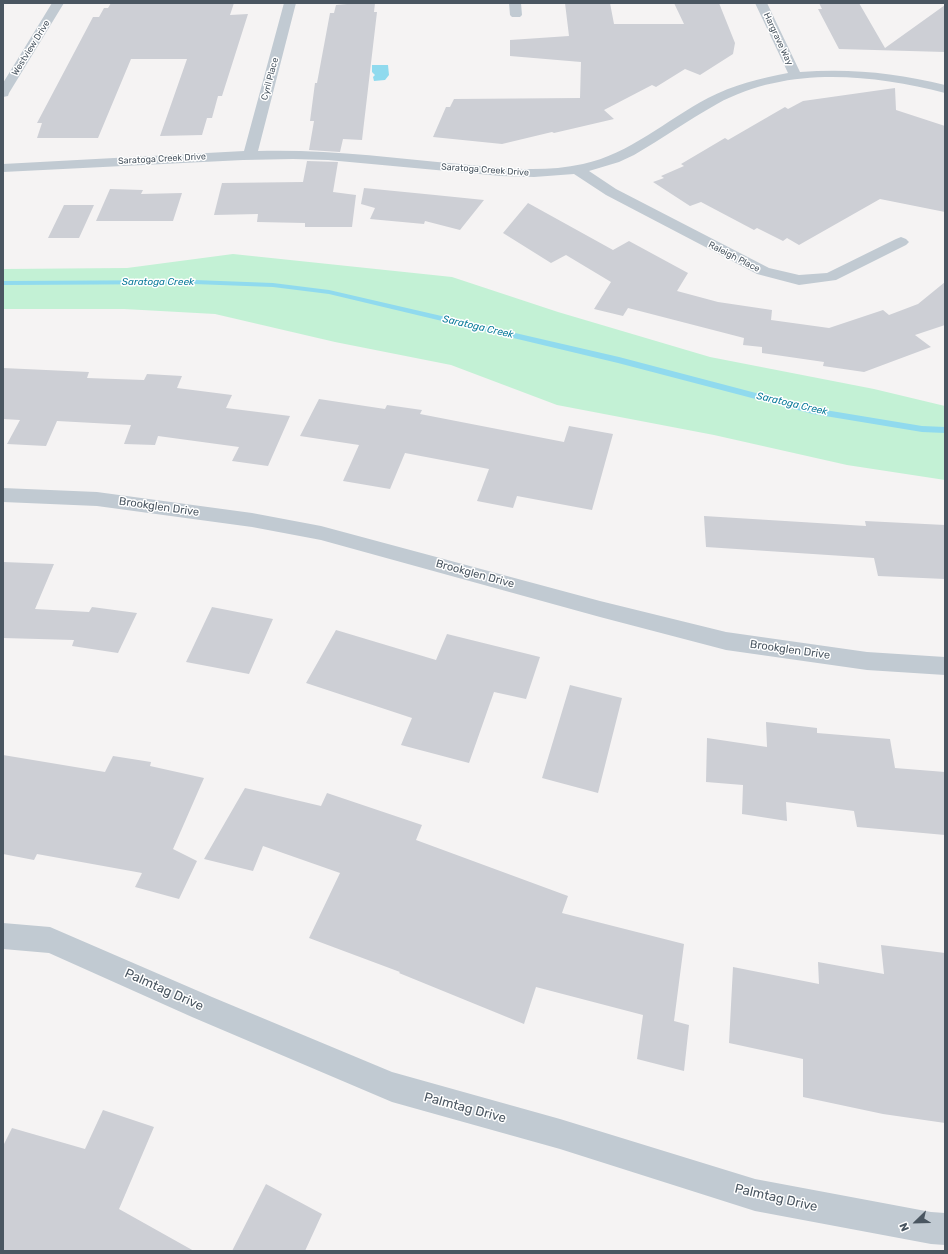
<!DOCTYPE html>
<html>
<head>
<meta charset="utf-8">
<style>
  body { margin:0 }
  #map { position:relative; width:948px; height:1254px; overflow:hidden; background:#f5f3f3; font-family:Rubik,sans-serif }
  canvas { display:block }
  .frame { position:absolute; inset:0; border:4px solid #4a5661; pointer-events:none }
  .north { position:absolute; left:896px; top:1202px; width:40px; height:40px; -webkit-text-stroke:3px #fff; paint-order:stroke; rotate:247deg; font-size:11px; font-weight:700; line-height:16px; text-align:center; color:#4a5661 }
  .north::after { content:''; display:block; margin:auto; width:14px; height:18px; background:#4a5661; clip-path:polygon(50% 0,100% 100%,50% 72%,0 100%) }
</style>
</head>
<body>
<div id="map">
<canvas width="948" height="1254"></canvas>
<div class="frame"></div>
<div class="north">N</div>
</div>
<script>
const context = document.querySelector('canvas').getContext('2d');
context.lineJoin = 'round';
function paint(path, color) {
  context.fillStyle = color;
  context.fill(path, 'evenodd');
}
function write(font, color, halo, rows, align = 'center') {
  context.font = font + ' Rubik,sans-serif';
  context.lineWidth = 3;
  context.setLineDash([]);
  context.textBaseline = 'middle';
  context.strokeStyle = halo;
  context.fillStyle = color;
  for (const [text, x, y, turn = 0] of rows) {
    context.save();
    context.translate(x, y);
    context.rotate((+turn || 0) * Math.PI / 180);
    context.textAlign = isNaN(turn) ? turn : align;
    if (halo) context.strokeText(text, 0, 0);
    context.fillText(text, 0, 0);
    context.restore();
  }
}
paint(new Path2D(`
  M 233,254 L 452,277 L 558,312 L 710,357 L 874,389 L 945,406 L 945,480 L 847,465 L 714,435 L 557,405 L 451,365 L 335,342 L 215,314 L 124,309 L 3,309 L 3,269 L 127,268 Z`), '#c3f1d5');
paint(new Path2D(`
  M 372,65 L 388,65 L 389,75 L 385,80 L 374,81 L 373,77 L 375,75 L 372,72 Z`), '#90daee');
paint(new Path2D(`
  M 194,280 L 273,283 L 329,290 L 619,357 L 813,408 L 922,426 L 945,427 L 945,433 L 922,432 L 813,414 L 618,363 L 329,294 L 273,287 L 194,284 L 3,285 L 3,281 Z`), '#90daee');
paint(new Path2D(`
  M 111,3 L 234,3 L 230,15 L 248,14 L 222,96 L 218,96 L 212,118 L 207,118 L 202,135 L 160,136 L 187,59 L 131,59 L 98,138 L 37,138 L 42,123 L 37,123 L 93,17 L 99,17 L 104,8 L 108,8 Z
  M 347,3 L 375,3 L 374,12 L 377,12 L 362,140 L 343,139 L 340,152 L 309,150 L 314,121 L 310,121 L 315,83 L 317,83 L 330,13 L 334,13 L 336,5 L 347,4 Z
  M 565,3 L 610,3 L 614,24 L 684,24 L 674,3 L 719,3 L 735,43 L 733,54 L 700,75 L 685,69 L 656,87 L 652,85 L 604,110 L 614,119 L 554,133 L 552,132 L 502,144 L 433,137 L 446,107 L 450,107 L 454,99 L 580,98 L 581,62 L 510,56 L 510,40 L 569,36 Z
  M 819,3 L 859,3 L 885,48 L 945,5 L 945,52 L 839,49 L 818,9 L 822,9 Z
  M 895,88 L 896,110 L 945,126 L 945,212 L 880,199 L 799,245 L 787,238 L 783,241 L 757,228 L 754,230 L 701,202 L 690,206 L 653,182 L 664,178 L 661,176 L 684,166 L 681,164 L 725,138 L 728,140 L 785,107 L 788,109 L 803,101 Z
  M 307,161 L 338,162 L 333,192 L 356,195 L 352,227 L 305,227 L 305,223 L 257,222 L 258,214 L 214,215 L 222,183 L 303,182 Z
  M 364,188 L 435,195 L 484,200 L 460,230 L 425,221 L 424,224 L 370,219 L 375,208 L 361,204 Z
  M 110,189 L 143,190 L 141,194 L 182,193 L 173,221 L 96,221 Z
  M 528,203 L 613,250 L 629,241 L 688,273 L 677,291 L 718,302 L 772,310 L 771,320 L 829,328 L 883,310 L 889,315 L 918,304 L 945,282 L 945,325 L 915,335 L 931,347 L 864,372 L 823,366 L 824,362 L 762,353 L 762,347 L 743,345 L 744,338 L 628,308 L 623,316 L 594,309 L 611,282 L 566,255 L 551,263 L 503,233 Z
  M 64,205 L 94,205 L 79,238 L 48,238 Z
  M 3,368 L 89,372 L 87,378 L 144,380 L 147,374 L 182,376 L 177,388 L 232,395 L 226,408 L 290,416 L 268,466 L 232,461 L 239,447 L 158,436 L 155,445 L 124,444 L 131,425 L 57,421 L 46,446 L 7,444 L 20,420 L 3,419 Z
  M 319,399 L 385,409 L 387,405 L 422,410 L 420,414 L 564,442 L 569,426 L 613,434 L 592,510 L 517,496 L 513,508 L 477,501 L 489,469 L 405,453 L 390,489 L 343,481 L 359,445 L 300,436 Z
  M 704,516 L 866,526 L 865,521 L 945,525 L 945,579 L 878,576 L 874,558 L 706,547 Z
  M 3,562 L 54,564 L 35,609 L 89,612 L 92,607 L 137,613 L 118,653 L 72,646 L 74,640 L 3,638 Z
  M 212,607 L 273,619 L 249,674 L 186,662 Z
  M 336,630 L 436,660 L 447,634 L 540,657 L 526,699 L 494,692 L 469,763 L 401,745 L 412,718 L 306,683 Z
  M 570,685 L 622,698 L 598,793 L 542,778 Z
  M 766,722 L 817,728 L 817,733 L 890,739 L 895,768 L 945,772 L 945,835 L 857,827 L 854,811 L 786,802 L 787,821 L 742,814 L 743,785 L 706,782 L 707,738 L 767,747 Z
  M 3,755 L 105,772 L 113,756 L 151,762 L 150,766 L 204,778 L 173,849 L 197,861 L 179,899 L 135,887 L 142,873 L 37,854 L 34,860 L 3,854 Z
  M 245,788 L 321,806 L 327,793 L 422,825 L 416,840 L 568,896 L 562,913 L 684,944 L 674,1021 L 689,1025 L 684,1071 L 637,1059 L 643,1015 L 536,987 L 524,1024 L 399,973 L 400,972 L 309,938 L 340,873 L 263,846 L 253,871 L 204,859 Z
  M 881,945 L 945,953 L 945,1123 L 883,1114 L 803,1097 L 803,1059 L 729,1043 L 733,967 L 819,984 L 818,962 L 884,974 Z
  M 103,1110 L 154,1127 L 119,1209 L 194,1251 L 3,1251 L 3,1146 L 12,1128 L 85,1149 Z
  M 266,1184 L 322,1214 L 305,1251 L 232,1251 Z`), '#cdcfd5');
paint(new Path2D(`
  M 52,3 L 64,3 L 9,93 L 8,96 L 3,97 L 3,83 Z
  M 284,3 L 296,3 L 258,151 C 326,149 393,158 460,164 C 500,168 543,173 583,164 C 630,154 666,120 708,98 C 733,85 761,78 788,73 L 755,3 L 767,3 L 800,72 C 850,68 897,73 945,85 L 945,93 C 870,74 787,66 717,104 C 688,120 662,139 634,155 L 619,162 L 589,171 L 616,189 L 769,268 L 799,275 L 827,273 L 896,239 L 901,237 L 906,239 L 909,242 L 906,245 L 836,280 L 799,285 L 757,274 L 606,195 L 574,174 L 534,177 L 501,176 L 328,160 L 293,159 L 243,160 L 3,172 L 3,164 L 244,151 Z
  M 509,3 L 521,3 L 522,15 L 520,17 L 512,17 L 510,15 Z
  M 3,488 L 97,492 L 252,513 L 321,526 L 600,601 L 726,632 L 867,652 L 945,657 L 945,675 L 867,670 L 726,650 L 600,617 L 321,540 L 252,527 L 97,506 L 3,502 Z
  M 3,923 L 50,927 L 212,997 L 392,1072 L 560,1119 L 755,1179 L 931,1212 L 945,1213 L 945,1245 L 931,1244 L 755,1211 L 560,1149 L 392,1102 L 192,1017 L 49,953 L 3,949 Z`), '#c1cad2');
write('9px', '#4a5661', '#fff', [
  ["Hargrave Way",778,39,65],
  ["Westview Drive",31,48,-58],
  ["Cyril Place",270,79,-75],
  ["Saratoga Creek Drive",162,159,-3],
  ["Saratoga Creek Drive",485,170,4],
  ["Raleigh Place",734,257,27]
]);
write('italic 10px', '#0c7c9b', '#fff', [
  ["Saratoga Creek",158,282],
  ["Saratoga Creek",478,327,13],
  ["Saratoga Creek",792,404,13]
]);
write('11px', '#4a5661', '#fff', [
  ["Brookglen Drive",159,507,8],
  ["Brookglen Drive",475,574,15],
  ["Brookglen Drive",790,650,8]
]);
write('13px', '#4a5661', '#fff', [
  ["Palmtag Drive",164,990,24],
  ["Palmtag Drive",465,1108,15],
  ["Palmtag Drive",776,1198,13]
]);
</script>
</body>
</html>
